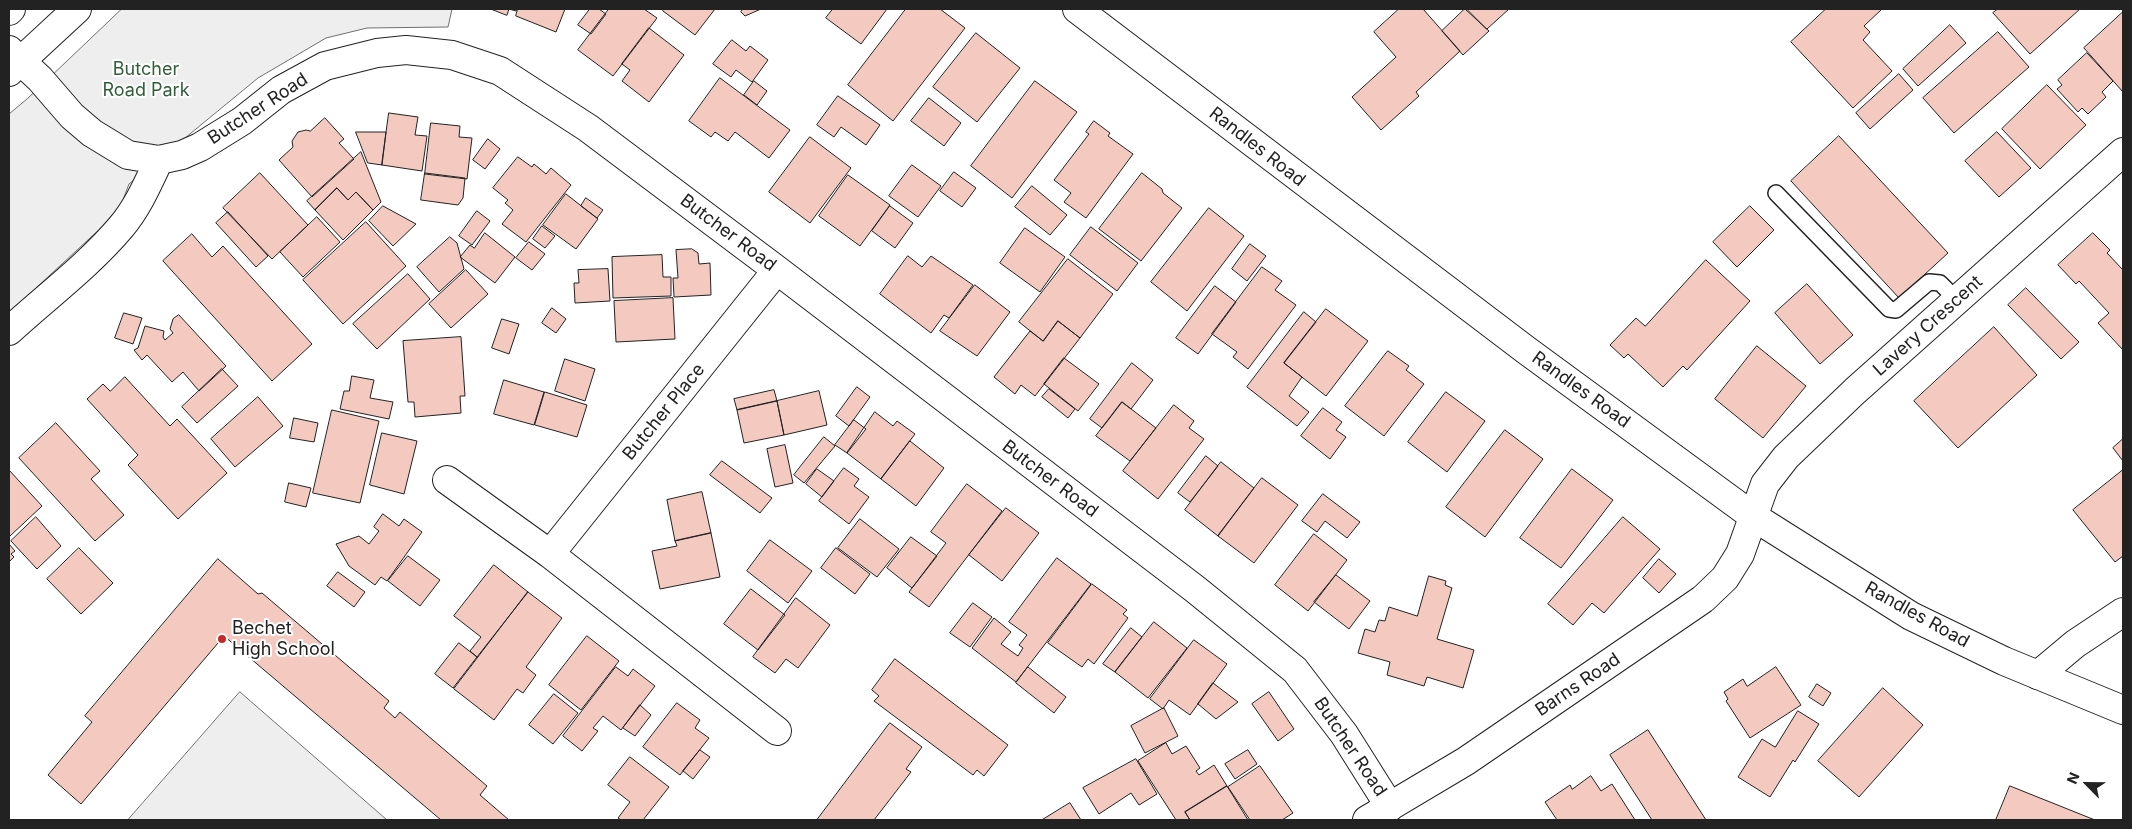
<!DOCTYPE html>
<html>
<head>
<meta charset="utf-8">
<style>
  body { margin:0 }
  #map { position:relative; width:2132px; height:829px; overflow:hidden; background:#fff; font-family:Inter,sans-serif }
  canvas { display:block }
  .frame { position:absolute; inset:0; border:10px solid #222; pointer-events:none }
  .north { position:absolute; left:2062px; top:759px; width:50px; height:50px; -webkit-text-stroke:4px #fff; paint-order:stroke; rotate:293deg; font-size:14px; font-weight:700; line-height:20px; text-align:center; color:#222 }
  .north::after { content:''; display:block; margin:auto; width:18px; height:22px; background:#222; clip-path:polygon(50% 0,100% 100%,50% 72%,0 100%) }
</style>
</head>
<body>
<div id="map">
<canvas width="2132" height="829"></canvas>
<div class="frame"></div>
<div class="north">N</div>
</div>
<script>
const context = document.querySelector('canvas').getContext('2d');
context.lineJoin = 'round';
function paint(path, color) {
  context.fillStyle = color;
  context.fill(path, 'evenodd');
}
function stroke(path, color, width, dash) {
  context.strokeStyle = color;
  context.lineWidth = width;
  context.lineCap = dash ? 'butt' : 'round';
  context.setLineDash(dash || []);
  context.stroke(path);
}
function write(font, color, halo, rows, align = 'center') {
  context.font = font + ' Inter,sans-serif';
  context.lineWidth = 4;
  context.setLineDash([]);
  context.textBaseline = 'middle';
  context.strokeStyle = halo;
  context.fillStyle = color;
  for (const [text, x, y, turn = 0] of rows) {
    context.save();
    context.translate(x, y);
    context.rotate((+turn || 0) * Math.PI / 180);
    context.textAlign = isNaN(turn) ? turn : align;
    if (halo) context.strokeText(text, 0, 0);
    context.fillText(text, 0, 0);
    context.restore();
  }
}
const green = new Path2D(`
  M 122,9 L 452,9 L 448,27 L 367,28 L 326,38 L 258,78 L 129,184 L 121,205 L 103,226 L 9,313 L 9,114 L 27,99 Z
  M 240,692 L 387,820 L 128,820 Z`);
paint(green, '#eee');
stroke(green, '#6f6f6f', 1);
const building = new Path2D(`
  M 491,9 L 517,9 L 516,11 L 509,9 L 507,15 Z
  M 518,9 L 565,9 L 556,32 L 516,16 Z
  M 590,9 L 599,9 L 606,14 L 591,34 L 578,25 Z
  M 609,9 L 644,9 L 657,18 L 613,76 L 578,50 Z
  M 664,9 L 715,9 L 695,35 L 663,11 Z
  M 743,9 L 761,9 L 745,16 L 741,12 Z
  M 833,9 L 887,9 L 861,44 L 826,18 Z
  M 906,9 L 940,9 L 965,28 L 893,121 L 848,85 Z
  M 1399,9 L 1423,9 L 1460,51 L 1416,92 L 1419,96 L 1381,130 L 1352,97 L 1396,57 L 1374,32 Z
  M 1465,9 L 1489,31 L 1463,55 L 1442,31 Z
  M 1467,9 L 1509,9 L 1487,29 Z
  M 1826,9 L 1882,9 L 1864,26 L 1870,32 L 1863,40 L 1892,71 L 1853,108 L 1791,42 Z
  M 1998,9 L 2080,9 L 2030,54 L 1993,13 Z
  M 2123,12 L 2123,92 L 2084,48 Z
  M 1950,25 L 1966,43 L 1918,86 L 1903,69 Z
  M 649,28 L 684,55 L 649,102 L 622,81 L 630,70 L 622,64 Z
  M 1998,32 L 2029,67 L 1954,133 L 1923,98 Z
  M 976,33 L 1020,68 L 977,122 L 933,87 Z
  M 732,40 L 746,51 L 750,46 L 768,60 L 752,82 L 736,70 L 731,77 L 713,64 Z
  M 2087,53 L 2113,81 L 2102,92 L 2106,97 L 2088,114 L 2082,108 L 2078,112 L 2057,89 L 2062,85 L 2058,80 Z
  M 1899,74 L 1913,90 L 1870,129 L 1856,113 Z
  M 720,78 L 790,130 L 769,158 L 735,132 L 728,141 L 715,132 L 711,137 L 689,121 Z
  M 754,81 L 767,91 L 757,105 L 744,95 Z
  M 1035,81 L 1077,112 L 1012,198 L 971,166 Z
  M 2047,85 L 2086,125 L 2040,169 L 2002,129 Z
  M 838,96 L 880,125 L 866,145 L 841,127 L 834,137 L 817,125 Z
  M 929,98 L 961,123 L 944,146 L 911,121 Z
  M 389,113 L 418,117 L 415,135 L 427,136 L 422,171 L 382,165 Z
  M 325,118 L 344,139 L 339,143 L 354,159 L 312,197 L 279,160 L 293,147 L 292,141 L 298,132 L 306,130 L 310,131 Z
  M 1094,121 L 1110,133 L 1108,136 L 1133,154 L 1086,218 L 1064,202 L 1071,193 L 1054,180 L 1089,134 L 1086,132 Z
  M 431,123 L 460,126 L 459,137 L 472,138 L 467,179 L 425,174 Z
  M 356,132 L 386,132 L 382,165 L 368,163 Z
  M 1997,132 L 2031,168 L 1999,197 L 1965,161 Z
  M 1839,136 L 1948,253 L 1899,298 L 1791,181 Z
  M 810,137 L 851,168 L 810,223 L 769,192 Z
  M 488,139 L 500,149 L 485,169 L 473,160 Z
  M 361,152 L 381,202 L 373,210 L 356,192 L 348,200 L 337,188 L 315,210 L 307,201 Z
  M 518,157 L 532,167 L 534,164 L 546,174 L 551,168 L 571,185 L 526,242 L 502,224 L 513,210 L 505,203 L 508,200 L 493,188 Z
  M 912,165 L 941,186 L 918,217 L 889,196 Z
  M 954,172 L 976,188 L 962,207 L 940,191 Z
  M 260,173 L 308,225 L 272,259 L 223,208 Z
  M 425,173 L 465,178 L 463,198 L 458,205 L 421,200 Z
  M 1142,173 L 1162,189 L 1163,193 L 1182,208 L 1141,261 L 1099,229 Z
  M 848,175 L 890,205 L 860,246 L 819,216 Z
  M 1032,186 L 1067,215 L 1050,235 L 1015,207 Z
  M 337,188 L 348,200 L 356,192 L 373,210 L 343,240 L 315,210 Z
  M 566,194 L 598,219 L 576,249 L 543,225 Z
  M 586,198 L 603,210 L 597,218 L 581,206 Z
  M 383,206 L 416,224 L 393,246 L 369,221 Z
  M 890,206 L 913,223 L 895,248 L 872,231 Z
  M 1750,206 L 1774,230 L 1737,267 L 1713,242 Z
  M 1209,208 L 1244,236 L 1187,311 L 1151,282 Z
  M 477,211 L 490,221 L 472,245 L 459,236 Z
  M 228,212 L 268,256 L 256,267 L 216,223 Z
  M 317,217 L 340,242 L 303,277 L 280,252 Z
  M 366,222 L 406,266 L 343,324 L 303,280 Z
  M 542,226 L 555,236 L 545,248 L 533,239 Z
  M 1091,227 L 1138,263 L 1117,291 L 1070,255 Z
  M 1025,228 L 1065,257 L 1040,292 L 1000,263 Z
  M 485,233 L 515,257 L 495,283 L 460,257 L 470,245 L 474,248 Z
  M 2093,233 L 2110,250 L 2107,253 L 2123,270 L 2123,350 L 2098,323 L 2109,313 L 2079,281 L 2076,284 L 2058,265 Z
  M 192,234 L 212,257 L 223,246 L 312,344 L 272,381 L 163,261 Z
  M 450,237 L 457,243 L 464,269 L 439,292 L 417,267 Z
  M 529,242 L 545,254 L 532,270 L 516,258 Z
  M 1250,244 L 1266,256 L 1247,281 L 1232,269 Z
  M 692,249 L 698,253 L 699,264 L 710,263 L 711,295 L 674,297 L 673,278 L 678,278 L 676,250 Z
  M 662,255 L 663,277 L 671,277 L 671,296 L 613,298 L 612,257 Z
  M 908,256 L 922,267 L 931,256 L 973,285 L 949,318 L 944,315 L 931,333 L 880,294 Z
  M 1068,259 L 1113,294 L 1080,338 L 1058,321 L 1043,341 L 1019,322 Z
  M 1706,260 L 1750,301 L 1687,370 L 1683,366 L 1663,387 L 1628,354 L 1624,358 L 1610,345 L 1636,318 L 1645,326 Z
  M 1262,267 L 1282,281 L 1275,290 L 1296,305 L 1248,369 L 1233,357 L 1237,352 L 1212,334 Z
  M 608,269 L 610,301 L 575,303 L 574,283 L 579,283 L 578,270 Z
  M 466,270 L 488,294 L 451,328 L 429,304 Z
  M 408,274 L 430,299 L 377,349 L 353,324 Z
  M 1807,284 L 1853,335 L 1820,364 L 1775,313 Z
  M 975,285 L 1010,312 L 977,356 L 940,331 Z
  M 1215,286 L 1236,302 L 1198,354 L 1176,338 Z
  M 2026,288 L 2079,342 L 2061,359 L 2008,305 Z
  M 673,298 L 675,339 L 616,342 L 614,301 Z
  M 552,308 L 566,319 L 556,333 L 542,323 Z
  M 1326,309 L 1368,341 L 1326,396 L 1284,363 Z
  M 1304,312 L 1316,322 L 1284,363 L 1302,377 L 1289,396 L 1309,412 L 1297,426 L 1247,387 Z
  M 124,313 L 142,318 L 133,344 L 115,338 Z
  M 179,315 L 226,366 L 199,391 L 183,372 L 172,382 L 147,355 L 142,360 L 134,350 L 138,348 L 145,326 L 164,331 L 163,337 L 165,340 L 173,333 L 170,329 L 173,319 Z
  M 502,319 L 519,324 L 509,354 L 492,348 Z
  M 1058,321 L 1080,338 L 1035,396 L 1021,385 L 1015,394 L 994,377 L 1030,331 L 1043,341 Z
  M 1994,327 L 2037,375 L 1958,448 L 1914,401 Z
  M 461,337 L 465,396 L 460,396 L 461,413 L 415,417 L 414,402 L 408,402 L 403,341 Z
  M 1757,346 L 1806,386 L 1763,438 L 1715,399 Z
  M 1388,351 L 1409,366 L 1406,370 L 1424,384 L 1384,436 L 1345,406 Z
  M 1064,358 L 1099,384 L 1078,411 L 1044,384 Z
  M 565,359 L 595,369 L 585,401 L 555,391 Z
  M 1132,363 L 1153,380 L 1131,409 L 1122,402 L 1102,428 L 1090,419 Z
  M 222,369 L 238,386 L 197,423 L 182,407 Z
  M 352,376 L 374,380 L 370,398 L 393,402 L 389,419 L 340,409 L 344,391 L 349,391 Z
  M 125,377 L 170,426 L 177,419 L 227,473 L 178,519 L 128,465 L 138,455 L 87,399 L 103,384 L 110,391 Z
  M 504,380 L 544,392 L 534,425 L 494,414 Z
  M 857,387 L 870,397 L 849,426 L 836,416 Z
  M 1049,389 L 1075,409 L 1068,418 L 1042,397 Z
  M 774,390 L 777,401 L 737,410 L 734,399 Z
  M 819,391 L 827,425 L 784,435 L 777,401 Z
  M 545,392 L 587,405 L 577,437 L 535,425 Z
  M 1446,392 L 1485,421 L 1447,472 L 1408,442 Z
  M 258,397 L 283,426 L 235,467 L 211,439 Z
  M 777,401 L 784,435 L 744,443 L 737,410 Z
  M 1122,402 L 1156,428 L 1130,461 L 1096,436 Z
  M 1174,405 L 1194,421 L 1189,428 L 1204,439 L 1158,499 L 1123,471 Z
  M 1323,408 L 1342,422 L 1336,430 L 1346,437 L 1330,459 L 1301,436 Z
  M 332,410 L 379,421 L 360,503 L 313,493 Z
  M 875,412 L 893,426 L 897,421 L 915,434 L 881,479 L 847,453 Z
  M 294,418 L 318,423 L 314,442 L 290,438 Z
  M 854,420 L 866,429 L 847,453 L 835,445 Z
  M 56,423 L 100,471 L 91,479 L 124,515 L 95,541 L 19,458 Z
  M 1505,430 L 1543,459 L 1485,537 L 1446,507 Z
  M 382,433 L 417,441 L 404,494 L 370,485 Z
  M 824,437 L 835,446 L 804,483 L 794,475 Z
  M 2123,439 L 2123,461 L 2113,448 Z
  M 910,441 L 944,468 L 916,506 L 881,479 Z
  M 785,445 L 793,483 L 775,487 L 767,449 Z
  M 1206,456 L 1218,466 L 1190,502 L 1178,493 Z
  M 722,461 L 772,498 L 760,513 L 710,475 Z
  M 1221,462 L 1254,488 L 1218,536 L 1185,510 Z
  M 844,468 L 859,479 L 854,486 L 869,497 L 849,524 L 819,501 Z
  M 817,469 L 834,481 L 822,497 L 806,484 Z
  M 1572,469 L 1613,500 L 1561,568 L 1520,538 Z
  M 9,470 L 42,506 L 9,537 Z
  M 2123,470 L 2123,556 L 2115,562 L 2073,510 Z
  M 1262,478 L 1298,505 L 1254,563 L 1218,536 Z
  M 289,483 L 311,488 L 306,507 L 285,502 Z
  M 967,484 L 1002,511 L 929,607 L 909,592 L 946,543 L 931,532 Z
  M 702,492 L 711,533 L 675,541 L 667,500 Z
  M 1323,494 L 1360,522 L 1347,538 L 1325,521 L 1317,532 L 1302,521 Z
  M 1006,508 L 1039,533 L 1002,581 L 969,555 Z
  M 383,514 L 399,526 L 404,519 L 422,532 L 387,581 L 381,577 L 375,585 L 349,566 L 336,544 L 359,536 L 369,544 L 379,531 L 374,527 Z
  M 36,517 L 61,546 L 37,569 L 11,541 Z
  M 1623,517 L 1660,549 L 1604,613 L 1592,603 L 1573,625 L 1548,604 Z
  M 860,519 L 899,549 L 877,577 L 838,548 Z
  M 711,533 L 720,577 L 660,589 L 652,551 L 677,546 L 675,541 Z
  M 1314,534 L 1347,560 L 1308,611 L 1275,585 Z
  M 911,537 L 937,556 L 912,588 L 887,568 Z
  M 770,540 L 812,571 L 788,603 L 747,571 Z
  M 9,544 L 15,551 L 11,554 L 14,557 L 9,562 Z
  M 79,548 L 113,583 L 81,614 L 47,579 Z
  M 836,548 L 870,574 L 855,594 L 821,568 Z
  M 408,556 L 440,580 L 420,606 L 388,581 Z
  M 1057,558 L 1091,584 L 1016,682 L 972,648 L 994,618 L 1011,632 L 1001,644 L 1018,656 L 1023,648 L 1019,645 L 1027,635 L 1009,622 Z
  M 218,559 L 258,594 L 262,593 L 389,701 L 384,708 L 395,718 L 400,712 L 487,786 L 480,795 L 509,820 L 441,820 L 224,636 L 81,804 L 48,775 L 92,722 L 85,716 Z
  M 1659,559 L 1676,574 L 1659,593 L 1643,578 Z
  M 494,565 L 528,592 L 477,657 L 470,651 L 481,637 L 454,616 Z
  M 338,572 L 365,592 L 354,607 L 327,586 Z
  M 1336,575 L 1370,601 L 1349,629 L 1314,602 Z
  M 1429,576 L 1446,581 L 1445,585 L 1452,588 L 1437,639 L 1474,650 L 1463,688 L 1427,677 L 1424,686 L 1387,675 L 1390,662 L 1358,653 L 1365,629 L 1375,632 L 1379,620 L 1385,621 L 1389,607 L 1417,616 Z
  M 1092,584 L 1127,610 L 1123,614 L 1128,618 L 1094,664 L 1088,659 L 1082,667 L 1048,643 Z
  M 751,589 L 785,615 L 758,650 L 724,624 Z
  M 528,592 L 562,618 L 526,667 L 536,675 L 523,693 L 517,689 L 494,720 L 454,689 Z
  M 796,598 L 830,625 L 798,668 L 786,659 L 775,673 L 753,657 Z
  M 973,603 L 992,617 L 970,647 L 950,633 Z
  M 1154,622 L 1187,648 L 1148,698 L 1115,672 Z
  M 1131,628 L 1142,637 L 1115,672 L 1103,664 Z
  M 587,636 L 619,661 L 581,710 L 549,685 Z
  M 1194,640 L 1227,664 L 1190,715 L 1169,700 L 1163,709 L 1150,699 Z
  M 459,643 L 477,657 L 453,688 L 435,674 Z
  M 895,659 L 1008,745 L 984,776 L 977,770 L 973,775 L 874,701 L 879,696 L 872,690 Z
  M 616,667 L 628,676 L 633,669 L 655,686 L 621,730 L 603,716 L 593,728 L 598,731 L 582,751 L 563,736 Z
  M 1028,667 L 1066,697 L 1054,713 L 1016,683 Z
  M 1776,667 L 1801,705 L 1750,738 L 1726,701 L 1728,699 L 1724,692 L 1743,679 L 1747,686 Z
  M 1213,683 L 1238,702 L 1216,719 L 1198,704 Z
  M 1817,684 L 1831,693 L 1823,706 L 1809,697 Z
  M 1883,688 L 1923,725 L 1859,797 L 1818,761 Z
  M 1269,692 L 1294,729 L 1278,741 L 1252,704 Z
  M 554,694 L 578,713 L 553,744 L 529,725 Z
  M 677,703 L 700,720 L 695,728 L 709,738 L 680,775 L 643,747 Z
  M 640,705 L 651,715 L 635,736 L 623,728 Z
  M 1164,708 L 1178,736 L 1145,753 L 1131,726 Z
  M 1798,711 L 1819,724 L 1795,762 L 1793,760 L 1770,797 L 1738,777 L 1762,739 L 1775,747 Z
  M 890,723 L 922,747 L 906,769 L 911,772 L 874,820 L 817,820 Z
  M 1648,730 L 1706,820 L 1652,820 L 1610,755 Z
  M 1166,743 L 1172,754 L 1186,746 L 1200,768 L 1196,771 L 1199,775 L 1214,765 L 1227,786 L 1185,812 L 1190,820 L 1176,820 L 1138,761 Z
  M 700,750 L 710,757 L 693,779 L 683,771 Z
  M 1248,750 L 1257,764 L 1235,779 L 1225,764 Z
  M 630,757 L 669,787 L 643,820 L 621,820 L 618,818 L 630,802 L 608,785 Z
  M 1136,759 L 1157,794 L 1139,805 L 1131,793 L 1099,814 L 1083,788 Z
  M 1260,766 L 1293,813 L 1282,820 L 1250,820 L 1228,787 Z
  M 1591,776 L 1601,791 L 1612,784 L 1635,820 L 1557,820 L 1545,802 L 1570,785 L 1572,789 Z
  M 1227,786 L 1248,820 L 1190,820 L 1185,812 Z
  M 2010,786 L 2095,820 L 1996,820 Z
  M 1070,803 L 1081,820 L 1042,820 Z`);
paint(building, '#f3c9c0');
stroke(building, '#222', 1);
const lane = new Path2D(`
  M 1776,193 L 1889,309 L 1896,310 L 1929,282 L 1940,283 L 1957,300`);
const street = new Path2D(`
  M 9,50 L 40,79 L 72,116 L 92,133 L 128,155 L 159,160
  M 9,331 C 46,297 89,265 121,227 C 138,207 148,183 159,160 L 182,155 L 200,147 L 242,121 L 281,90 L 325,66 L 377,53 L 406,50 L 452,55 L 500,71 L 588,128 L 777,270 L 1195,589 L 1295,670 L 1344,734 L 1390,807
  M 447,480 L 550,554 L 777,731
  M 550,554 L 777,270
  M 2038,675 L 2075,644 L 2123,612
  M 1367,820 L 1466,761 L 1703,599 L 1725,578 L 1740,554 L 1765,484 L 1786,457 L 1855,391 L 2123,152`);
const secondary = new Path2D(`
  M 1077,9 L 1526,350 L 1754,517 L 1911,616 L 2004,661 L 2123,710
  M 9,11 L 11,9
  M 9,72 L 77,9`);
stroke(lane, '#222', 18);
stroke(street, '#222', 30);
stroke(secondary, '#222', 30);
stroke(lane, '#fff', 15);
stroke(street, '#fff', 28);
stroke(secondary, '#fff', 28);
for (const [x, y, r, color] of [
  [222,639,5,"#c62828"]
]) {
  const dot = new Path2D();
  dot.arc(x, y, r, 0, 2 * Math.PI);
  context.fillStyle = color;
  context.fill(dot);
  stroke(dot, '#fff', 2);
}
write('18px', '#2f5e38', '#fff', [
  ["Butcher",146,70],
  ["Road Park",146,91]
]);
write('18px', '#222', '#fff', [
  ["Butcher Road",258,109,-33],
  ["Randles Road",1257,147,38],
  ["Butcher Road",728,233,37],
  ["Lavery Crescent",1928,326,-42],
  ["Randles Road",1581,390,36],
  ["Butcher Place",664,412,-51],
  ["Butcher Road",1050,479,37],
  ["Randles Road",1917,615,29],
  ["Barns Road",1578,685,-34],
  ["Butcher Road",1350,747,56]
]);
write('18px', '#222', '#fff', [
  ["Bechet",232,629],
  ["High School",232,650]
], 'left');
</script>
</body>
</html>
